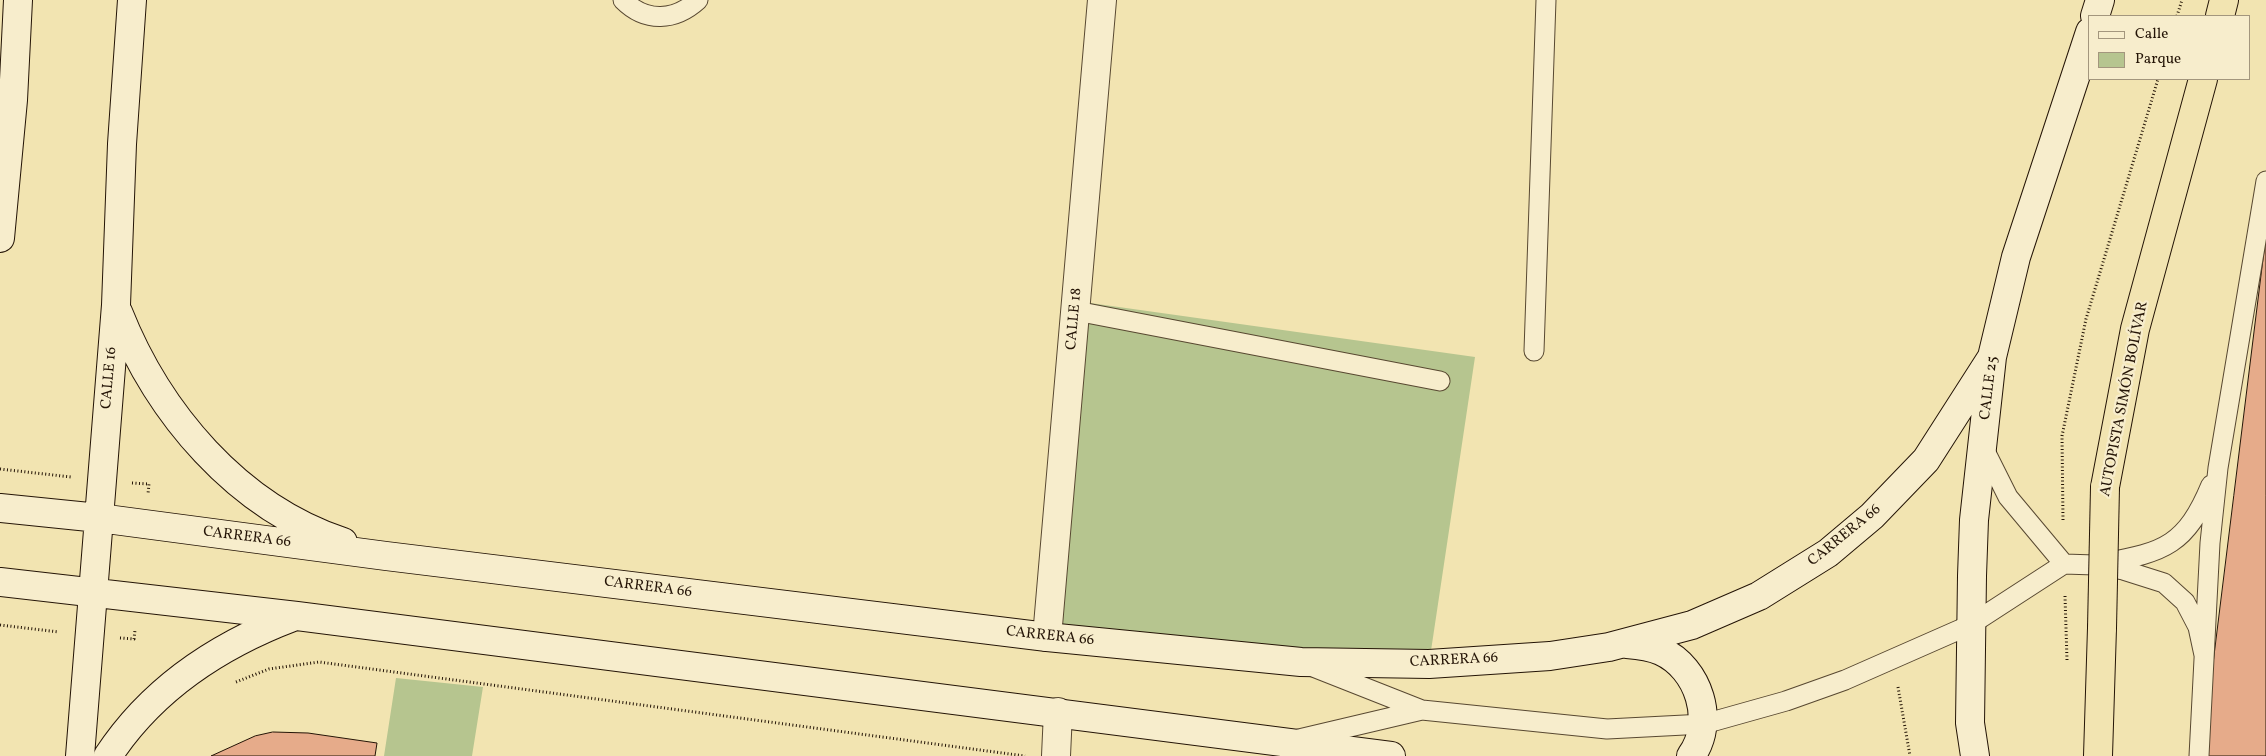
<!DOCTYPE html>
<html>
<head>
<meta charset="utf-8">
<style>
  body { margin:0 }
  #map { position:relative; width:2266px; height:756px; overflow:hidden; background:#f2e4b1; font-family:Vollkorn,serif }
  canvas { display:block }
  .legend { position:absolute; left:2088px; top:15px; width:162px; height:65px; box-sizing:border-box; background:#f7edcc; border:1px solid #a3967d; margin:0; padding:6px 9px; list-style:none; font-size:15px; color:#241406 }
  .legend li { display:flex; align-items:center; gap:10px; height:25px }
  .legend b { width:25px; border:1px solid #a3967d }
</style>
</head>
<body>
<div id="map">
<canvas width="2266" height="756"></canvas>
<ul class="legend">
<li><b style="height:6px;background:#f7edcc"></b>Calle</li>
<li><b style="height:14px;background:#b6c58f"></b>Parque</li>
</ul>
</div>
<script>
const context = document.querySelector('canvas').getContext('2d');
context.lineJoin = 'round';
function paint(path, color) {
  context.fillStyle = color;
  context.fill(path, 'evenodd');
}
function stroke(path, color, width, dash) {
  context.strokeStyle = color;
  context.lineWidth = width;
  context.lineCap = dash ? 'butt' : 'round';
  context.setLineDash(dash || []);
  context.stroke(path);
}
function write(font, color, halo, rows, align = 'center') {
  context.font = font + ' Vollkorn,serif';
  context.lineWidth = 4.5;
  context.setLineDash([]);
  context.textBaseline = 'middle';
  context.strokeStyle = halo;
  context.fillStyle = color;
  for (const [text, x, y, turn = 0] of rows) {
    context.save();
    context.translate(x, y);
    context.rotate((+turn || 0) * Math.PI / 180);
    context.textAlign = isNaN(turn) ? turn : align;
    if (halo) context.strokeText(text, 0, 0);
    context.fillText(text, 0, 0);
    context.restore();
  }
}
paint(new Path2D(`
  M 1076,301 L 1475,357 L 1429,664 L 1047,637 Z
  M 396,678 L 483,687 L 472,756 L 384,756 Z`), '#b6c58f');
const building = new Path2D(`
  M 2266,235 L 2266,756 L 2202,756 Z
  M 273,732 L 308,733 L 377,743 L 375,756 L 211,756 L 255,736 Z`);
paint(building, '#e6ab8a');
stroke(building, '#241406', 1);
const lane = new Path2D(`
  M 623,0 C 646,23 675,21 698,0
  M 1076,311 L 1440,381
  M 1534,351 L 1546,0
  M 1983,447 L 2008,497 L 2064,564
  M 2104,563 C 2165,552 2186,545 2211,485
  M 1313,667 L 1422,710 L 1607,729 L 1704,724 L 1786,701 L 1845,680 L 1970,625 L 2064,564 L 2095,565 L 2123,570 L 2164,583 L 2185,602 L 2198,627 L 2204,655
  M 1299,739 L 1422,710
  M 2199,756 L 2210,543 L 2218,468 L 2266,181`);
const street = new Path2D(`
  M 1047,637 L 1102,0
  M 1056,756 L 1058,712`);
const secondary = new Path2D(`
  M 2095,16 L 2100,0
  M 0,238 L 13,100 L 18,0
  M 118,312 C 158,413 237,507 343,542
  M 0,508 L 99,518 L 386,556 L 1047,637 L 1301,662 L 1429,664 L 1550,656 L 1609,647 L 1692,625 L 1759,596 L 1828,553 L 1872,516 L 1926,460 L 1992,357
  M 0,582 L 297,616 L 1391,756
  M 1627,644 C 1639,645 1650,646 1661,651 C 1699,668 1716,722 1691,756
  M 80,756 L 116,305 L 122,144 L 132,0
  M 108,756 C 152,689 219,645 293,617
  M 1975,756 L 1970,723 L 1972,576 L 1974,520 L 1992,357 L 2016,257 L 2090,32`);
const highway = new Path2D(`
  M 2220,16 L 2224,0
  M 2105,487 L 2135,329 L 2203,79
  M 2098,756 L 2102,628`);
stroke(lane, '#584831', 21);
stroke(street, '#584831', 30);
stroke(secondary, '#241406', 30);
stroke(highway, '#241406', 30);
stroke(new Path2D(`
  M 2177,16 L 2182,0
  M 0,469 L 71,477
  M 132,483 L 149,484 L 148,494
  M 2063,520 L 2062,436 L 2086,319 L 2158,79
  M 2065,596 L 2067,660
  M 0,625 L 59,632
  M 120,638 L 134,639 L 135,630
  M 236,682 L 269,669 L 319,662 L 1025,756
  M 1898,687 L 1910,756`), '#241406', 3, [1, 2.5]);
stroke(lane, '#f7edcc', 19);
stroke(street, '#f7edcc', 28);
stroke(secondary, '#f7edcc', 28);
stroke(highway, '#f2e4b1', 28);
const highwayBridge = new Path2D(`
  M 2102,628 L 2105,487`);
stroke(highwayBridge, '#241406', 30, []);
stroke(highwayBridge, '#f2e4b1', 28);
write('15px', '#241406', '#f7edcc', [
  ["CALLE 18",1075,319,-85],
  ["CALLE 16",110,378,-85],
  ["CALLE 25",1990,388,-83],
  ["AUTOPISTA SIMÓN BOLÍVAR",2125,399,-79],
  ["CARRERA 66",1845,536,-39],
  ["CARRERA 66",247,538,7],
  ["CARRERA 66",648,588,7],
  ["CARRERA 66",1050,637,6],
  ["CARRERA 66",1454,661,-3]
]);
</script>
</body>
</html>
